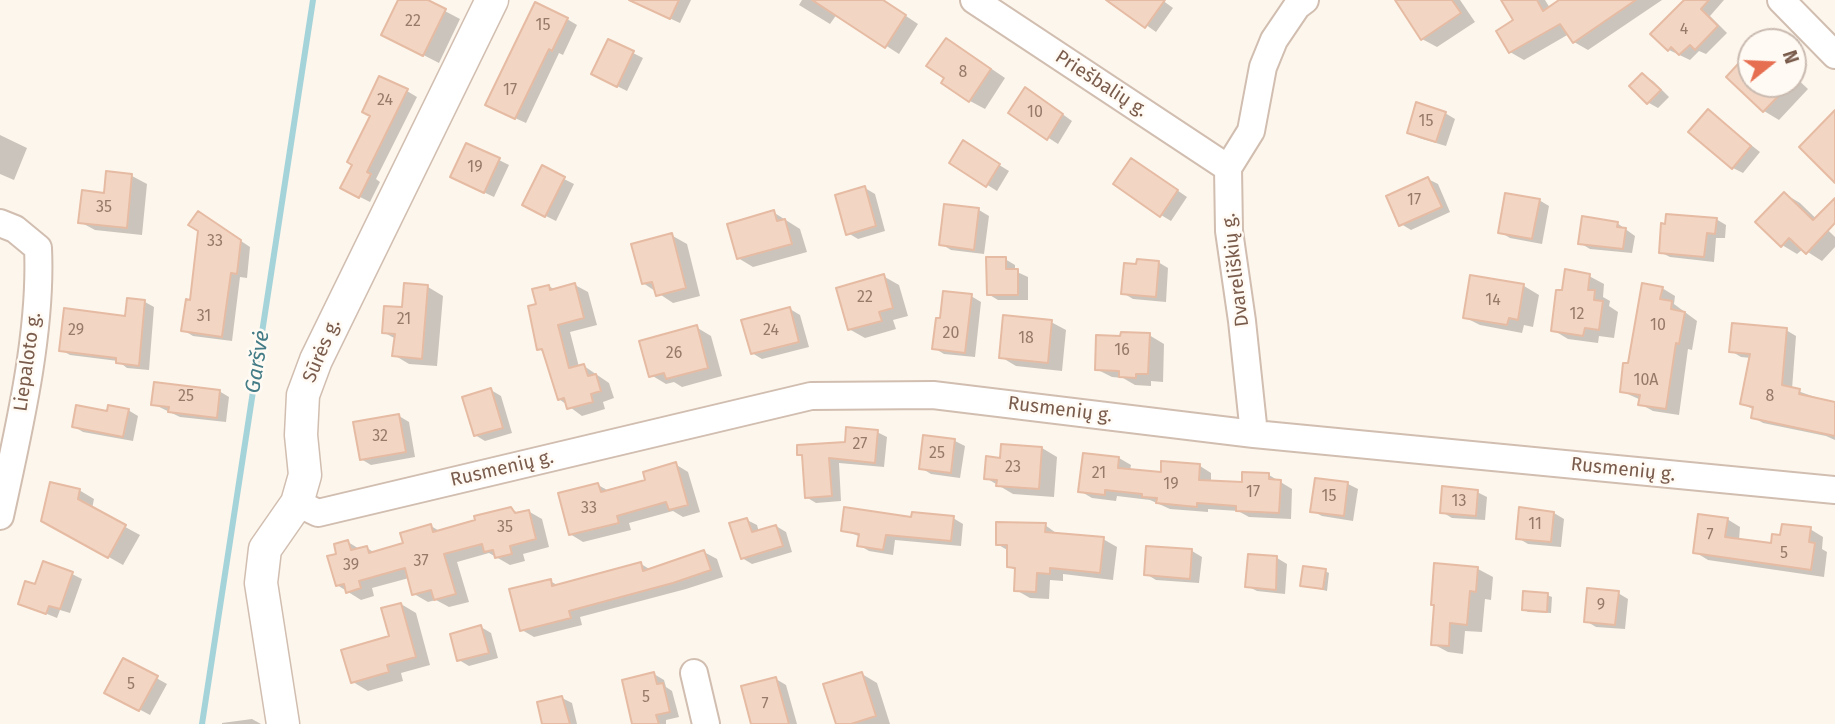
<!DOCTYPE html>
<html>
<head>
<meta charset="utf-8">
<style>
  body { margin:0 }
  #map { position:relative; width:1835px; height:724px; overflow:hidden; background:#fdf6ec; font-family:"Fira Sans",sans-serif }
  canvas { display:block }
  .north { position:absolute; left:1737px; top:28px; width:70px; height:70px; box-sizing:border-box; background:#fffaf3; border:2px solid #cabbb1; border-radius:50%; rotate:72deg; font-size:19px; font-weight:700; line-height:28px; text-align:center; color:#7a5c4d }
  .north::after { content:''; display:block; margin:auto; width:24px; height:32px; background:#e76f51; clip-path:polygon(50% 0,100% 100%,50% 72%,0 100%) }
</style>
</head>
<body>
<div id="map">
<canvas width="1835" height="724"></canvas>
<div class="north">N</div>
</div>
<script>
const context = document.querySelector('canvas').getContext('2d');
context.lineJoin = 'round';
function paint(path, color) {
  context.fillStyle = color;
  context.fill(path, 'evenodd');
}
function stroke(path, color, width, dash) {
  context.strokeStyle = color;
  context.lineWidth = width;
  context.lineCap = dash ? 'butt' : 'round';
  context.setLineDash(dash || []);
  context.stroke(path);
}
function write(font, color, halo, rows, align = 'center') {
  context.font = font + ' "Fira Sans",sans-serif';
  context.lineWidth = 5;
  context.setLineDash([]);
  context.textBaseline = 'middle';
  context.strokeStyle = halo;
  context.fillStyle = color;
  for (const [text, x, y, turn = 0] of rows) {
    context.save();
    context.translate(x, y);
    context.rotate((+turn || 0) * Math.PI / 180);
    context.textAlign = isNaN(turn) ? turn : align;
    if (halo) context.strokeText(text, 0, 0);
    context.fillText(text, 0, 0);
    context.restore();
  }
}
paint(new Path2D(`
  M 400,0 L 424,0 L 460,19 L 439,63 L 398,42 Z
  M 649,0 L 691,0 L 680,23 L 656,12 Z
  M 802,0 L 882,0 L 918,24 L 899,54 L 837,14 L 830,24 L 799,5 Z
  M 1111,0 L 1162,0 L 1173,8 L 1156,32 Z
  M 1397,0 L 1460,0 L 1475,22 L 1437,47 L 1422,39 Z
  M 1503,0 L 1545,0 L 1550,8 L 1562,0 L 1662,0 L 1588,50 L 1574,42 L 1569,34 L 1524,60 L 1510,52 L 1515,21 Z
  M 1687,0 L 1724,0 L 1710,16 L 1727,33 L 1706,54 L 1699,51 L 1690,60 L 1669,50 Z
  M 567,19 L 577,25 L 563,55 L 559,53 L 526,123 L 497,110 Z
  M 961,48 L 1005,78 L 985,109 L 970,101 Z
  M 1751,52 L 1751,84 L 1793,84 L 1793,75 L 1808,89 L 1779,120 L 1764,111 L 1728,77 Z
  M 633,53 L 643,58 L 627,91 L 603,79 Z
  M 1643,75 L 1653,81 L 1669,97 L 1658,108 L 1649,103 L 1632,86 Z
  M 407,91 L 417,97 L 376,179 L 380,182 L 370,202 L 352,193 Z
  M 1036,95 L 1072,121 L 1058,144 L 1010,113 Z
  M 1708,111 L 1760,152 L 1743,173 L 1733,168 Z
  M 1445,113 L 1455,119 L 1446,146 L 1419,138 L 1409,132 Z
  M 0,135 L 27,148 L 14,180 L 0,174 Z
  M 963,143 L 1009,171 L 997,191 L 951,162 Z
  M 499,160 L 509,165 L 494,197 L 462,182 Z
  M 1142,166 L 1187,197 L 1171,221 L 1161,215 Z
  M 132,176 L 147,184 L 142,235 L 95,230 L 80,222 L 105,195 Z
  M 564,179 L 574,184 L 556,221 L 534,210 Z
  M 1428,179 L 1438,184 L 1450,212 L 1411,230 L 1401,224 Z
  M 865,188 L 875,194 L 885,231 L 858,239 L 848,233 Z
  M 1785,194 L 1800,203 L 1835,237 L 1835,247 L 1822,261 L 1803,249 L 1797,254 L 1782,245 Z
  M 1539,200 L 1549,206 L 1542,244 L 1510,238 L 1500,232 Z
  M 979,210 L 989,216 L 984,254 L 951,250 L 941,244 Z
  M 773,212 L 800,229 L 807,252 L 753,267 L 738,258 Z
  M 208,219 L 250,247 L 247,278 L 240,277 L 232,341 L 193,336 L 183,330 Z
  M 1716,219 L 1726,225 L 1725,238 L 1716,238 L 1714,262 L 1670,257 L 1660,252 L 1666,226 Z
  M 1617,223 L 1635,236 L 1632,253 L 1590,249 L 1580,243 Z
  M 671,235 L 687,244 L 700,296 L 673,303 L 643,283 Z
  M 1005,259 L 1015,265 L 1015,271 L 1028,277 L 1028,300 L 998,300 L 988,294 Z
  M 1158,262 L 1168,268 L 1166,302 L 1133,299 L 1123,293 L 1138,266 Z
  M 883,276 L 899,285 L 908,316 L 893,320 L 896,329 L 865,338 L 849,329 Z
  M 1589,276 L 1604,284 L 1603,297 L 1610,301 L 1609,306 L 1618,312 L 1614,338 L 1599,336 L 1598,343 L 1568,339 L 1553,330 L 1564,292 Z
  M 1471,277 L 1524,286 L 1539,295 L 1533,327 L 1524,325 L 1522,333 L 1480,325 L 1464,317 Z
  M 575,285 L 588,292 L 597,325 L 570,332 L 579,367 L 584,366 L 609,383 L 614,398 L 603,402 L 605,409 L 582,416 L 559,399 L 545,353 L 539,349 L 538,305 L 549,286 L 555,290 Z
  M 428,287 L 443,296 L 437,366 L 409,364 L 394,355 L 396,339 L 383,332 Z
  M 1662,288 L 1675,296 L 1674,304 L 1697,321 L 1692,350 L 1688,349 L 1679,415 L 1653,411 L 1640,404 L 1641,400 L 1621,391 L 1629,365 Z
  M 971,296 L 981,302 L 975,357 L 944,354 L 934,348 L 942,320 Z
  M 145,302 L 154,307 L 149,370 L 127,368 L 118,361 L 70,355 L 61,350 L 126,318 Z
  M 790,309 L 800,315 L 809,347 L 762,359 L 752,353 Z
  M 1051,322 L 1066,330 L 1062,371 L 1016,366 L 1001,357 Z
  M 696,327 L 711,336 L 722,376 L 682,387 L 674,382 L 666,384 L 651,375 Z
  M 1786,330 L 1796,336 L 1792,389 L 1835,404 L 1835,440 L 1826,436 L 1763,423 L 1753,417 L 1755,410 L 1742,404 L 1751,358 L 1741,357 L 1731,351 Z
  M 1149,335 L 1164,344 L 1163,382 L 1151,381 L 1151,386 L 1135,385 L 1123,378 L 1112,377 L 1096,369 Z
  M 491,390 L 501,396 L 512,433 L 485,441 L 475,435 Z
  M 219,391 L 229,397 L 226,422 L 180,417 L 153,404 Z
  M 128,410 L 138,416 L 133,441 L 83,432 L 73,426 L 108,413 Z
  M 399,416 L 409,422 L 415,457 L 371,465 L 361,459 Z
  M 877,432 L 887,437 L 884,467 L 839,463 L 841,501 L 816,503 L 806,497 L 803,457 L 799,454 L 846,444 Z
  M 955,441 L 965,446 L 960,478 L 931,474 L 921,468 Z
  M 1003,445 L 1042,448 L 1057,457 L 1054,497 L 1013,494 L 986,478 L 1002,459 Z
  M 1119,458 L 1131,465 L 1130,471 L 1162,474 L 1200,466 L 1211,473 L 1211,482 L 1243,484 L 1269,475 L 1292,489 L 1291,519 L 1249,517 L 1238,511 L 1208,509 L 1208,512 L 1170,509 L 1150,500 L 1117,496 L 1116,501 L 1092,498 L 1080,491 Z
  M 675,464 L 688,472 L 700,512 L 683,517 L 673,511 L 629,523 L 631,530 L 583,542 L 570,534 L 598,485 L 609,491 L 647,481 Z
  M 1348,484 L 1358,489 L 1353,521 L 1322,516 L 1312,511 Z
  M 79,490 L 94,499 L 92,509 L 140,535 L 123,565 L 43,520 Z
  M 1477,492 L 1487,497 L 1485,520 L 1452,518 L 1442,512 Z
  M 511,509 L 520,514 L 528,511 L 542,519 L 549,547 L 523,554 L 525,561 L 510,565 L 489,553 L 457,562 L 469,602 L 449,607 L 436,600 L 428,602 L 414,594 L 409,578 L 372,588 L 374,596 L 361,600 L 337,585 L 339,555 L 348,542 L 361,550 L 367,548 L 375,553 L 405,545 L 431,526 L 441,532 Z
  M 1554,513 L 1564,519 L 1561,547 L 1528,544 L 1518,538 Z
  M 953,518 L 963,524 L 961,546 L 895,540 L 893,555 L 869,551 L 859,545 L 861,537 L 843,530 L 913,519 Z
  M 1727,519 L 1740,527 L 1739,540 L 1772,545 L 1782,537 L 1810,529 L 1823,537 L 1822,549 L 1827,552 L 1824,577 L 1708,560 L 1695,552 Z
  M 747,520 L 757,525 L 759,532 L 776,526 L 786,532 L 792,552 L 752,564 L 742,558 Z
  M 1045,525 L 1059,535 L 1103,539 L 1117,547 L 1113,580 L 1063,574 L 1063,581 L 1050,580 L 1049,599 L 1030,598 L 1016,590 L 1017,571 L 1008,566 L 1009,551 L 997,544 Z
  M 1192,551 L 1202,557 L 1199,583 L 1156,580 L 1146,574 Z
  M 704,552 L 717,559 L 723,577 L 686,589 L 580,617 L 582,625 L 534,637 L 522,630 L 550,581 L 559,586 L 641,564 L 651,570 Z
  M 1277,558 L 1287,564 L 1285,594 L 1257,591 L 1247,586 Z
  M 1478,569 L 1493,577 L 1491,600 L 1485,599 L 1482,632 L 1465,631 L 1463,654 L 1448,652 L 1433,644 Z
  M 1325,571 L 1329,573 L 1327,591 L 1302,585 Z
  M 72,574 L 82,579 L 70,613 L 60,610 L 57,618 L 20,603 L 36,586 Z
  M 1618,593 L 1628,599 L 1625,629 L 1596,627 L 1586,621 Z
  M 1547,595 L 1552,597 L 1551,613 L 1528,612 L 1523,609 Z
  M 401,604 L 416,613 L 430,665 L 401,673 L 403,681 L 368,691 L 353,682 L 391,637 Z
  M 481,627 L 491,633 L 498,658 L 469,666 L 459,660 Z
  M 124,660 L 167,684 L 150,715 L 107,692 Z
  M 654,674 L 664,680 L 666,687 L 672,691 L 679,717 L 666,720 L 666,724 L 634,724 Z
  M 862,674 L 877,683 L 890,724 L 837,724 Z
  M 776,679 L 786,685 L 797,724 L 753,724 Z
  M 562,698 L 572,703 L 577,724 L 544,724 Z
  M 252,719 L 261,724 L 222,724 L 222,723 Z`), '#0003');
stroke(new Path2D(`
  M 202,724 L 313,0`), '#a5d3da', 6);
const building = new Path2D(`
  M 398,0 L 428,0 L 446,9 L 423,56 L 381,35 Z
  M 629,0 L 679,0 L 670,19 Z
  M 812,0 L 883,0 L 906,15 L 885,48 Z
  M 1106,0 L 1165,0 L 1145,28 Z
  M 1395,0 L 1452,0 L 1461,13 L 1421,40 Z
  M 1501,0 L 1537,0 L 1543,11 L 1559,0 L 1636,0 L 1573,43 L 1560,24 L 1509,53 L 1496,31 L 1513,20 Z
  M 1684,0 L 1709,0 L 1701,9 L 1718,26 L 1695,50 L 1690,45 L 1679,55 L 1671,47 L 1668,51 L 1650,34 Z
  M 535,2 L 568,18 L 552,51 L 549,49 L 515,119 L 485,105 Z
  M 946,38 L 991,69 L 969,102 L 941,83 L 944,78 L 926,66 Z
  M 608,39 L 634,51 L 617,87 L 591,74 Z
  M 1751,50 L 1751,84 L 1790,84 L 1763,112 L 1726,77 Z
  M 1642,73 L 1661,90 L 1647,104 L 1629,86 Z
  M 379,76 L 408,89 L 367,172 L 371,174 L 359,198 L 340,188 L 352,165 L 347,162 L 370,116 L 362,112 Z
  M 1025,87 L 1063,114 L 1047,140 L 1008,113 Z
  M 1416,102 L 1446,112 L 1436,142 L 1407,133 Z
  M 1708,109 L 1751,146 L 1732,169 L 1688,132 Z
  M 1835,110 L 1835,183 L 1799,147 Z
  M 963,140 L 1000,164 L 986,187 L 949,163 Z
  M 466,143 L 500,158 L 484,193 L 450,177 Z
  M 1131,158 L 1178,190 L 1160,217 L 1113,184 Z
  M 542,165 L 565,177 L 545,217 L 522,205 Z
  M 106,171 L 132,174 L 127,228 L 78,223 L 82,190 L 104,193 Z
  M 1428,177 L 1442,207 L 1399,226 L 1386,196 Z
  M 865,186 L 876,226 L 846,235 L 835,195 Z
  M 1784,192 L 1813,220 L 1835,198 L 1835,223 L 1806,254 L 1789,238 L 1781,247 L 1755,222 Z
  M 1505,193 L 1540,199 L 1532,239 L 1498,233 Z
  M 944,204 L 979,208 L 974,250 L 939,245 Z
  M 774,210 L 777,221 L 785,219 L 792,244 L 737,259 L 727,224 Z
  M 198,211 L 241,240 L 237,274 L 231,273 L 222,337 L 181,331 L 186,299 L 190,300 L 198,231 L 188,225 Z
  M 1666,214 L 1717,218 L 1715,234 L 1707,233 L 1704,257 L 1659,253 L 1661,223 L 1665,224 Z
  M 1582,216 L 1618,222 L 1617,227 L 1626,228 L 1623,249 L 1578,244 Z
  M 672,233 L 686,288 L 656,296 L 652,282 L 642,284 L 631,244 Z
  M 986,257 L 1006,257 L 1006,269 L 1018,269 L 1018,295 L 987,295 Z
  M 1137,259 L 1159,261 L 1156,297 L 1121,294 L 1124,263 L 1136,264 Z
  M 1565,269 L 1590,274 L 1588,290 L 1595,290 L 1594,300 L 1603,301 L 1599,330 L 1585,328 L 1583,336 L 1551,331 L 1556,290 L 1562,290 Z
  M 884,274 L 893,308 L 879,312 L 882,321 L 848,330 L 836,288 Z
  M 1470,275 L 1524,284 L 1518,320 L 1509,318 L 1507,325 L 1463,318 Z
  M 404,283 L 428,285 L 422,359 L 392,356 L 395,334 L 382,333 L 384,306 L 402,307 Z
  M 575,283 L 584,318 L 558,325 L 569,368 L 584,364 L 588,376 L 596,374 L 601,391 L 591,394 L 593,402 L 567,409 L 564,398 L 558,400 L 542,349 L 537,350 L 528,306 L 536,304 L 532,289 L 549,285 L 550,290 Z
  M 1642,283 L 1663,287 L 1660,299 L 1672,301 L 1671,309 L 1685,312 L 1679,344 L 1676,343 L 1666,409 L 1638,405 L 1640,395 L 1620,392 L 1623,363 L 1628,363 Z
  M 943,291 L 972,294 L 965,353 L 932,349 L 936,318 L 940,318 Z
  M 127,298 L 145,300 L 139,366 L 116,363 L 116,358 L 59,351 L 64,308 L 125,316 Z
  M 790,307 L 799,342 L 751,354 L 741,320 Z
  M 1003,315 L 1052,320 L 1048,363 L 999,358 Z
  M 1732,323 L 1787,328 L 1782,385 L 1800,389 L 1799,394 L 1835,402 L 1835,436 L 1751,418 L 1753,407 L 1740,404 L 1750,354 L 1729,352 Z
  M 697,325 L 708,368 L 666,379 L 664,373 L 649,377 L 639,341 Z
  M 1121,332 L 1150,333 L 1148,374 L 1136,374 L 1136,378 L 1119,377 L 1119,371 L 1095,370 L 1096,335 L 1120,336 Z
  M 154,382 L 220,390 L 217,418 L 168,412 L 169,407 L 151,405 Z
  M 491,388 L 503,428 L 474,436 L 462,397 Z
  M 76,405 L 107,411 L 108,405 L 129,409 L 123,437 L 72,427 Z
  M 399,414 L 406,452 L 360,460 L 353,422 Z
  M 846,427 L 878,430 L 875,463 L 829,458 L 832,496 L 805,498 L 802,455 L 797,455 L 797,445 L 845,442 Z
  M 923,435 L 955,439 L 951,473 L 919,469 Z
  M 1001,444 L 1042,447 L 1039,489 L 996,486 L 997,480 L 984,479 L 986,456 L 1000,458 Z
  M 1083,453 L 1119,457 L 1118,468 L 1161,472 L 1161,461 L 1200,464 L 1199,480 L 1242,482 L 1242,472 L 1269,473 L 1269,479 L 1281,480 L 1279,513 L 1236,511 L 1236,506 L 1197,503 L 1197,507 L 1156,503 L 1157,498 L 1142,497 L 1142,494 L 1105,490 L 1105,495 L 1078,492 Z
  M 676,462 L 688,505 L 669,510 L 666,502 L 617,516 L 619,523 L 569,535 L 558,493 L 598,483 L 601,492 L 645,480 L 643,472 Z
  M 1315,478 L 1348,482 L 1344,516 L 1310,512 Z
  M 50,482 L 80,489 L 78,499 L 126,525 L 108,558 L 41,521 Z
  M 1442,486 L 1478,490 L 1476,516 L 1440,513 Z
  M 511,507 L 515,513 L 529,510 L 536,539 L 510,546 L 512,554 L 495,558 L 493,550 L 484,552 L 482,544 L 444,554 L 456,594 L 434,600 L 431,590 L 412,595 L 405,568 L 359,581 L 361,588 L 346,593 L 344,584 L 336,586 L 327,556 L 336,554 L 334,544 L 348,540 L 351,550 L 367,546 L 369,553 L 403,543 L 400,533 L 431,524 L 433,532 L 475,520 L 474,516 Z
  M 844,507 L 911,517 L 912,512 L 954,516 L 951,541 L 886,535 L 883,550 L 857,546 L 859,534 L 841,531 Z
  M 1519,507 L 1554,512 L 1551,542 L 1516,539 Z
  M 1698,514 L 1728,518 L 1725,537 L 1771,543 L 1772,534 L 1780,535 L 1782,524 L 1811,527 L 1809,542 L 1815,543 L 1811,570 L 1693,553 Z
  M 747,518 L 752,532 L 776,525 L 783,546 L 741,559 L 729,523 Z
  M 996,522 L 1046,523 L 1045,532 L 1104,537 L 1100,573 L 1050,568 L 1050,574 L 1037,573 L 1036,592 L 1014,591 L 1015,568 L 1007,567 L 1007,545 L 996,545 Z
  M 1146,546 L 1192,549 L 1190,579 L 1144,575 Z
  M 704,550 L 711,570 L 673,583 L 569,611 L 571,618 L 520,631 L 509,589 L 551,579 L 552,586 L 641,562 L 643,571 Z
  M 1248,554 L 1277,556 L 1276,590 L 1245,587 Z
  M 43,561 L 73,572 L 60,609 L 49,606 L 46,614 L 18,604 L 25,581 L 35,584 Z
  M 1434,563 L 1478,567 L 1476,592 L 1470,591 L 1467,625 L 1450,623 L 1449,646 L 1431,645 L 1434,605 L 1431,605 Z
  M 1303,566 L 1326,569 L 1323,589 L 1300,586 Z
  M 1587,588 L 1619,591 L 1615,625 L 1584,622 Z
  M 1523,591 L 1548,593 L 1547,612 L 1522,610 Z
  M 401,603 L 416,657 L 387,665 L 389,672 L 351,683 L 341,650 L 389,636 L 381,608 Z
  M 481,625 L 489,653 L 457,661 L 450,634 Z
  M 123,658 L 158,676 L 139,711 L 104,693 Z
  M 654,672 L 657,684 L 663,683 L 670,712 L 656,715 L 659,724 L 632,724 L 622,680 Z
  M 862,672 L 876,716 L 851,724 L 836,724 L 823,684 Z
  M 776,677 L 789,724 L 751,724 L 741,686 Z
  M 562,696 L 570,724 L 542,724 L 537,702 Z`);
paint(building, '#f3d5c3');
stroke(building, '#e6bba3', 2);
const minor = new Path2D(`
  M 974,0 L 1228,168
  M 1781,0 L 1835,55
  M 0,223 L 15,229 L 38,248 C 42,333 18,433 0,516
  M 1254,434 L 1242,321 L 1229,231 L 1228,168 L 1251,131 L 1263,67 L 1274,40 L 1297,6 L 1305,0
  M 297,503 L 318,513 L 811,396 L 933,395 L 1254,434 L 1835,490
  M 694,673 L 706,724`);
const tertiary = new Path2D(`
  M 283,724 L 261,583 L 265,549 L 297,503 L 305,475 L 301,435 L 303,395 L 316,360 L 492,0`);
stroke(minor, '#d1beb0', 30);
stroke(tertiary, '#d1beb0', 35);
stroke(minor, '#fff', 26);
stroke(tertiary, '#fff', 32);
write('16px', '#987a6a', null, [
  ["22",413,22],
  ["15",543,26],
  ["4",1684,30],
  ["8",963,73],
  ["17",510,91],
  ["24",385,101],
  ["10",1035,113],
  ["15",1426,122],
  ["19",475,168],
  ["17",1414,201],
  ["35",104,208],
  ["33",215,242],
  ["22",865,298],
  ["14",1493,301],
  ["12",1577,315],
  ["31",204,317],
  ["21",404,320],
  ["10",1658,326],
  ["29",76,331],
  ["24",771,331],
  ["20",951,334],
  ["18",1026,339],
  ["16",1122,351],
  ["26",674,354],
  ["10A",1646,381],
  ["25",186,397],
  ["8",1770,397],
  ["32",380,437],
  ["27",860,445],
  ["25",937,454],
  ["23",1013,468],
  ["21",1099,474],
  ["19",1171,485],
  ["17",1253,493],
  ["15",1329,497],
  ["13",1459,502],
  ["33",589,509],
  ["11",1535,525],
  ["35",505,528],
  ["7",1710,536],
  ["5",1784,554],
  ["37",421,562],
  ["39",351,566],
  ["9",1601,606],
  ["5",131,685],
  ["5",646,698],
  ["7",765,705]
]);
write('19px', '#7a5c4d', '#fffaf3', [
  ["Priešbalių g.",1101,84,33],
  ["Dvareliškių g.",1236,270,-97],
  ["Sūrės g.",322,351,-67],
  ["Liepaloto g.",28,362,-82],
  ["Rusmenių g.",1060,410,7],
  ["Rusmenių g.",502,469,-13],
  ["Rusmenių g.",1623,470,6]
]);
write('italic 21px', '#437c86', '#fffaf3', [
  ["Garšvė",258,362,-81]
]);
</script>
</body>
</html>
